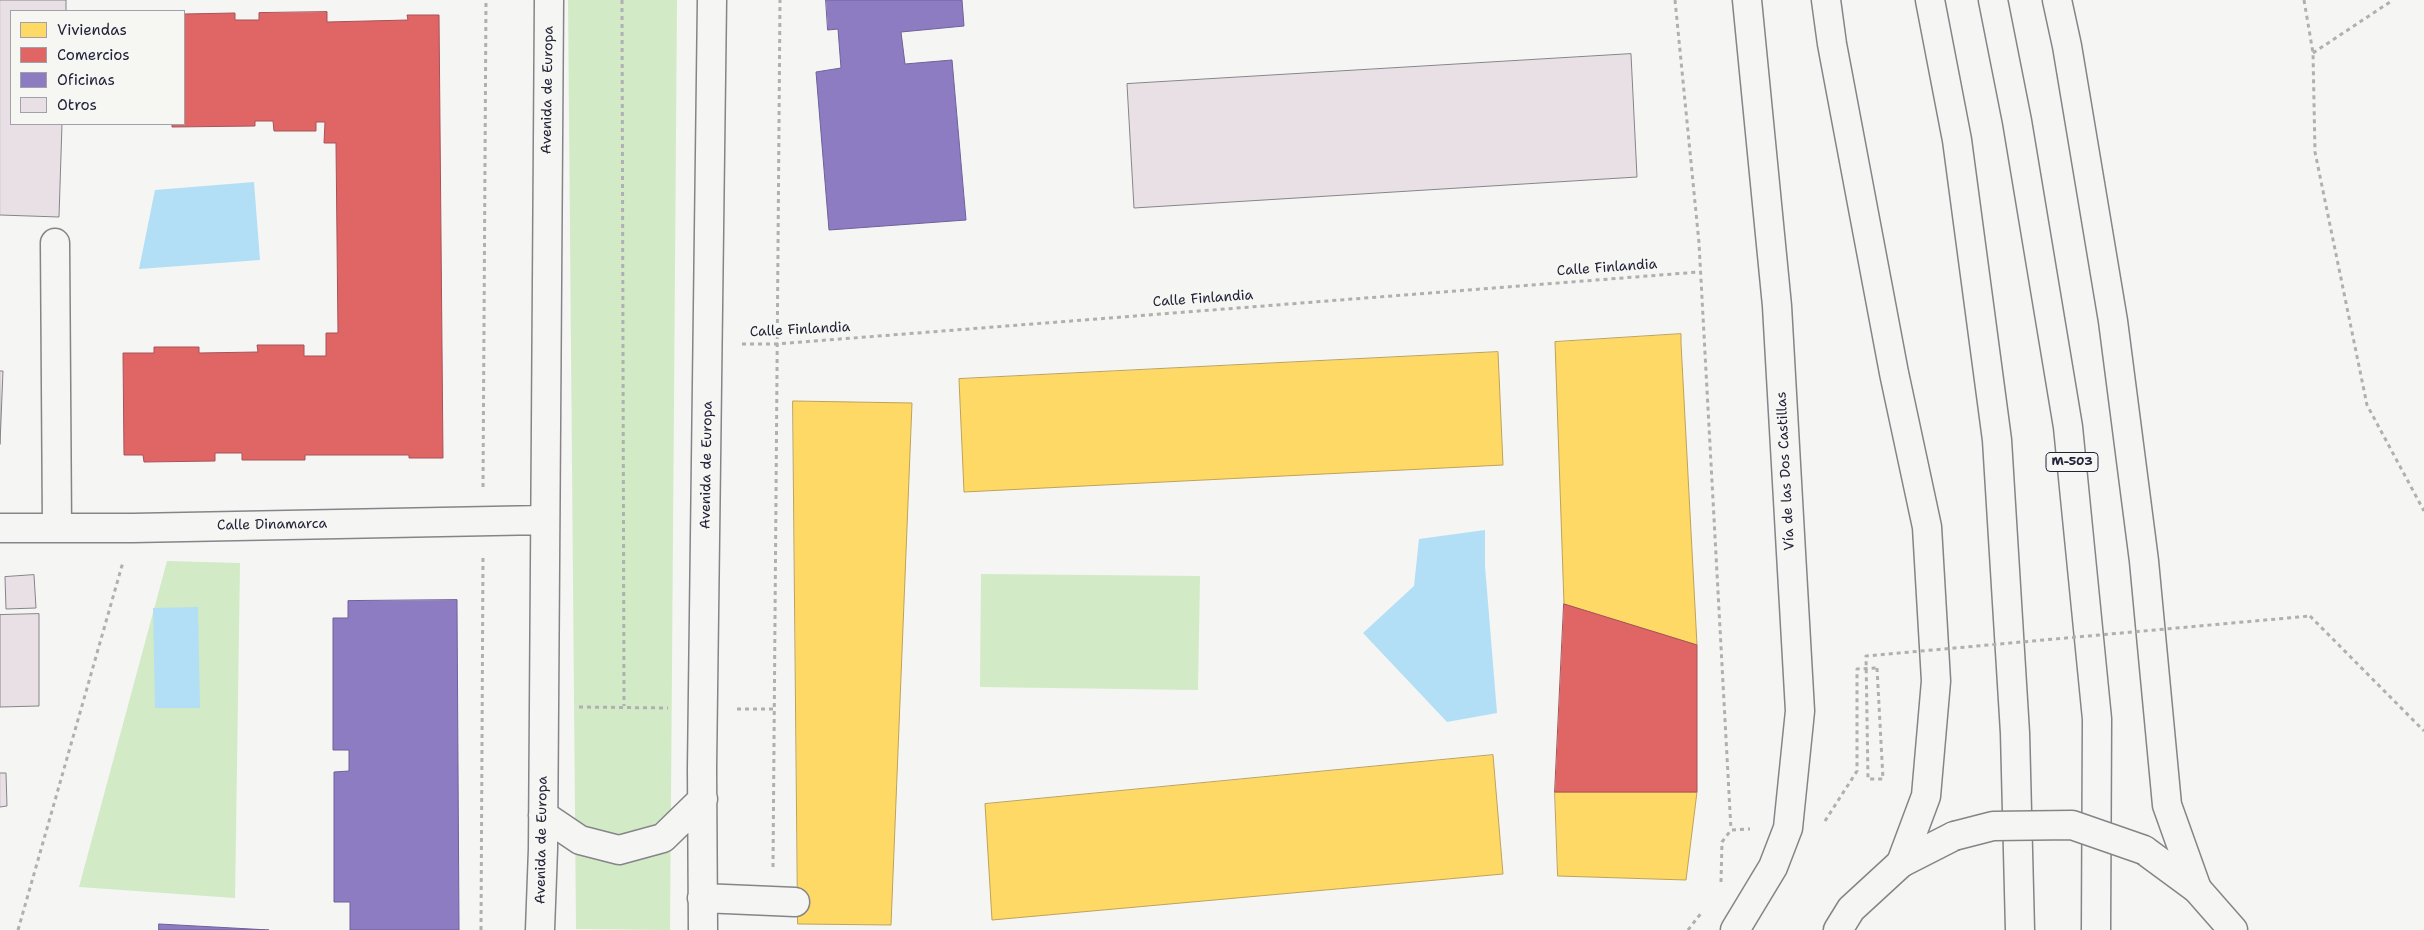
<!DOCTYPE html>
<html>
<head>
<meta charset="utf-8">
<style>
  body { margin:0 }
  #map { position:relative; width:2424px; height:930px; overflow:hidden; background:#f5f5f3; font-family:"Shantell Sans",sans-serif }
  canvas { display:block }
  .legend { position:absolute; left:10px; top:10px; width:175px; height:115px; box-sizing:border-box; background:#f6f6f2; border:1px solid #a1a1a9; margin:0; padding:6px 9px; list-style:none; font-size:15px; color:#22223b }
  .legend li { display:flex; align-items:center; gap:10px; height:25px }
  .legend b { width:25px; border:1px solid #a1a1a9 }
</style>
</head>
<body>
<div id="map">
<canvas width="2424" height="930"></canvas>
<ul class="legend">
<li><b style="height:14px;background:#ffd966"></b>Viviendas</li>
<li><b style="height:14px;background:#e06666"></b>Comercios</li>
<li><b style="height:14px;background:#8e7cc3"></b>Oficinas</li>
<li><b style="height:14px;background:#e9e0e5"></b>Otros</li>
</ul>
</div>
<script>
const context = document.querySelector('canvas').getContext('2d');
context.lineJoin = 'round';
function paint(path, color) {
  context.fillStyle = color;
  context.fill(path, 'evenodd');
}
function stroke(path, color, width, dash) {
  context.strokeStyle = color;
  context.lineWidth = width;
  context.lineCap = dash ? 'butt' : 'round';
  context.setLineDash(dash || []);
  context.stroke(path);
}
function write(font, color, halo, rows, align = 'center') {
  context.font = font + ' "Shantell Sans",sans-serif';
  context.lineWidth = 5;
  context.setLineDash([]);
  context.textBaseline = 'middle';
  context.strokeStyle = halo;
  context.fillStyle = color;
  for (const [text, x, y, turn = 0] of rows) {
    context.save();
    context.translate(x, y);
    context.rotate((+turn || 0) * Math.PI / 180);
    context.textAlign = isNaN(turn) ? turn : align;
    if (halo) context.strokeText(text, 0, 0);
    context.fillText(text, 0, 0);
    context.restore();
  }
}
paint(new Path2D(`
  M 568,0 L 677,0 L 670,930 L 576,929 Z
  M 167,561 L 240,563 L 235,898 L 79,887 Z
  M 981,574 L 1200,576 L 1198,690 L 980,687 Z`), '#d2eac5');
paint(new Path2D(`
  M 254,182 L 260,260 L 139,269 L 155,190 Z
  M 1485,530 L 1485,566 L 1497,713 L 1447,722 L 1363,633 L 1414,586 L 1419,539 Z
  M 198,607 L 200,708 L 155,708 L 153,608 Z`), '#b2dff5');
const homes = new Path2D(`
  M 1681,334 L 1681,343 L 1697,645 L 1564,604 L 1555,342 Z
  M 1498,352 L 1503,465 L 964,492 L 959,379 Z
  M 793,401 L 912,403 L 891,925 L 798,924 Z
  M 1493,755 L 1503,874 L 992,920 L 985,804 Z
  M 1555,792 L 1697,792 L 1686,880 L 1558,876 Z`);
paint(homes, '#ffd966');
stroke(homes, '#bda259', 1);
const shops = new Path2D(`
  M 327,12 L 327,22 L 408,20 L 407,15 L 439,15 L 443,458 L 409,458 L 409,455 L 305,455 L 305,460 L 242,460 L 242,453 L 215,453 L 215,461 L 144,462 L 143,455 L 124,455 L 123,353 L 154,353 L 154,347 L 199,347 L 199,353 L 258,352 L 257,345 L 304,345 L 304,356 L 326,356 L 326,333 L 338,333 L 336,143 L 324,143 L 325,122 L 316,122 L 316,131 L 274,131 L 273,121 L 255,121 L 255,126 L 172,127 L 172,124 L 184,124 L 184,14 L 235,13 L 235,20 L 259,20 L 259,13 Z
  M 1564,604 L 1697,645 L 1697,792 L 1555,792 Z`);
paint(shops, '#e06666');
stroke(shops, '#a75259', 1);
const offices = new Path2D(`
  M 826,0 L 962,0 L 964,26 L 901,32 L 905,64 L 952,60 L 966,220 L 829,230 L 816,72 L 841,68 L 838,29 L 828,30 Z
  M 457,600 L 459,930 L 350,930 L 350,902 L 334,902 L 334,772 L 349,771 L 349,750 L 333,750 L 333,618 L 348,618 L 348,601 Z
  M 159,924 L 269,930 L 159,930 Z`);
paint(offices, '#8e7cc3');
stroke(offices, '#6e619a', 1);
const building = new Path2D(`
  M 0,0 L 66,0 L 66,11 L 11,11 L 11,124 L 62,124 L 59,217 L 0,215 Z
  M 1631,54 L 1637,177 L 1134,208 L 1127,84 Z
  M 0,371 L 3,371 L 0,444 Z
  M 34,575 L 36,608 L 6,609 L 5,577 Z
  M 39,614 L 39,706 L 0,707 L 0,615 Z
  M 0,773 L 6,773 L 7,806 L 0,807 Z`);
paint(building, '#e9e0e5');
stroke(building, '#858589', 1);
const minor = new Path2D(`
  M 55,243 L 57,528
  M 0,528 L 133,528 L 544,520
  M 543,815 L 580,840 L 619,850 L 663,838 L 703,799
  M 2144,850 L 2197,889 L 2233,930
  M 702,898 L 795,902
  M 540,930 L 543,849 L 549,0
  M 703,930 L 702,768 L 712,0
  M 1735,930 L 1773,867 L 1788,828 L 1800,711 L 1777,306 L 1747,0
  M 1838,930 L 1851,909 L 1901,863 L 1954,836`);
const highway = new Path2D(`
  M 1826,0 L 1832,44 L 1894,373 L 1927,527 L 1936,681 L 1926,796 L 1901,863
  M 1930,0 L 1957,140 L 1997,440 L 2015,733 L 2020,930
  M 1993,0 L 2017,121 L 2068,427 L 2097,719 L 2096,930
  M 2057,0 L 2067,46 L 2113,321 L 2144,561 L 2167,805 L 2197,889`);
stroke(minor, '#858589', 31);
stroke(highway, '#858589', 31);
stroke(new Path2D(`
  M 622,0 L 624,706
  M 1675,0 L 1699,243 L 1731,830
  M 2304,0 L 2313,53 L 2315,152 L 2367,405 L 2424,511
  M 2313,53 L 2393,0
  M 742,344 L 776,344 L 1699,272
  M 483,487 L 486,0
  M 2310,616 L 2424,731
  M 579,707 L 668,708
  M 737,709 L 774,709
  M 1825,821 L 1857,771 L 1857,669 L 1877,668
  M 773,867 L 780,0
  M 1721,882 L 1722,842 L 1731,830 L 1750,829
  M 18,930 L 123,562
  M 481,930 L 483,556
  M 1688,930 L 1702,912`), '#b0b0b2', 3, [4, 4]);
stroke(minor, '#f5f5f3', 28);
stroke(highway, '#f5f5f3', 28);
const minorBridge = new Path2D(`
  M 1954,836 L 1993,826 L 2072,825 L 2144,850`);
stroke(minorBridge, '#858589', 31, []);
stroke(new Path2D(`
  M 1877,668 L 1883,779 L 1868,779 L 1866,656 L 2310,616`), '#b0b0b2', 3, [4, 4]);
stroke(minorBridge, '#f5f5f3', 28);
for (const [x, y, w] of [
  [2072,462,52]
]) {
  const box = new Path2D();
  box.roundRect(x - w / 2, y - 9.5, w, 19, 4);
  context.fillStyle = '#f6f6f2';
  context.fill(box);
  stroke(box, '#22223b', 1);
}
write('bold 12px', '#22223b', null, [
  ["M-503",2072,462]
]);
write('14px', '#22223b', '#f6f6f2', [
  ["Avenida de Europa",548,90,-89],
  ["Calle Finlandia",1607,268,-4],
  ["Calle Finlandia",1203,299,-4],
  ["Calle Finlandia",800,330,-3],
  ["Avenida de Europa",707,465,-89],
  ["Vía de las Dos Castillas",1786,471,-93],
  ["Calle Dinamarca",272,525,-1],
  ["Avenida de Europa",542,840,-89]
]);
</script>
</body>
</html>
